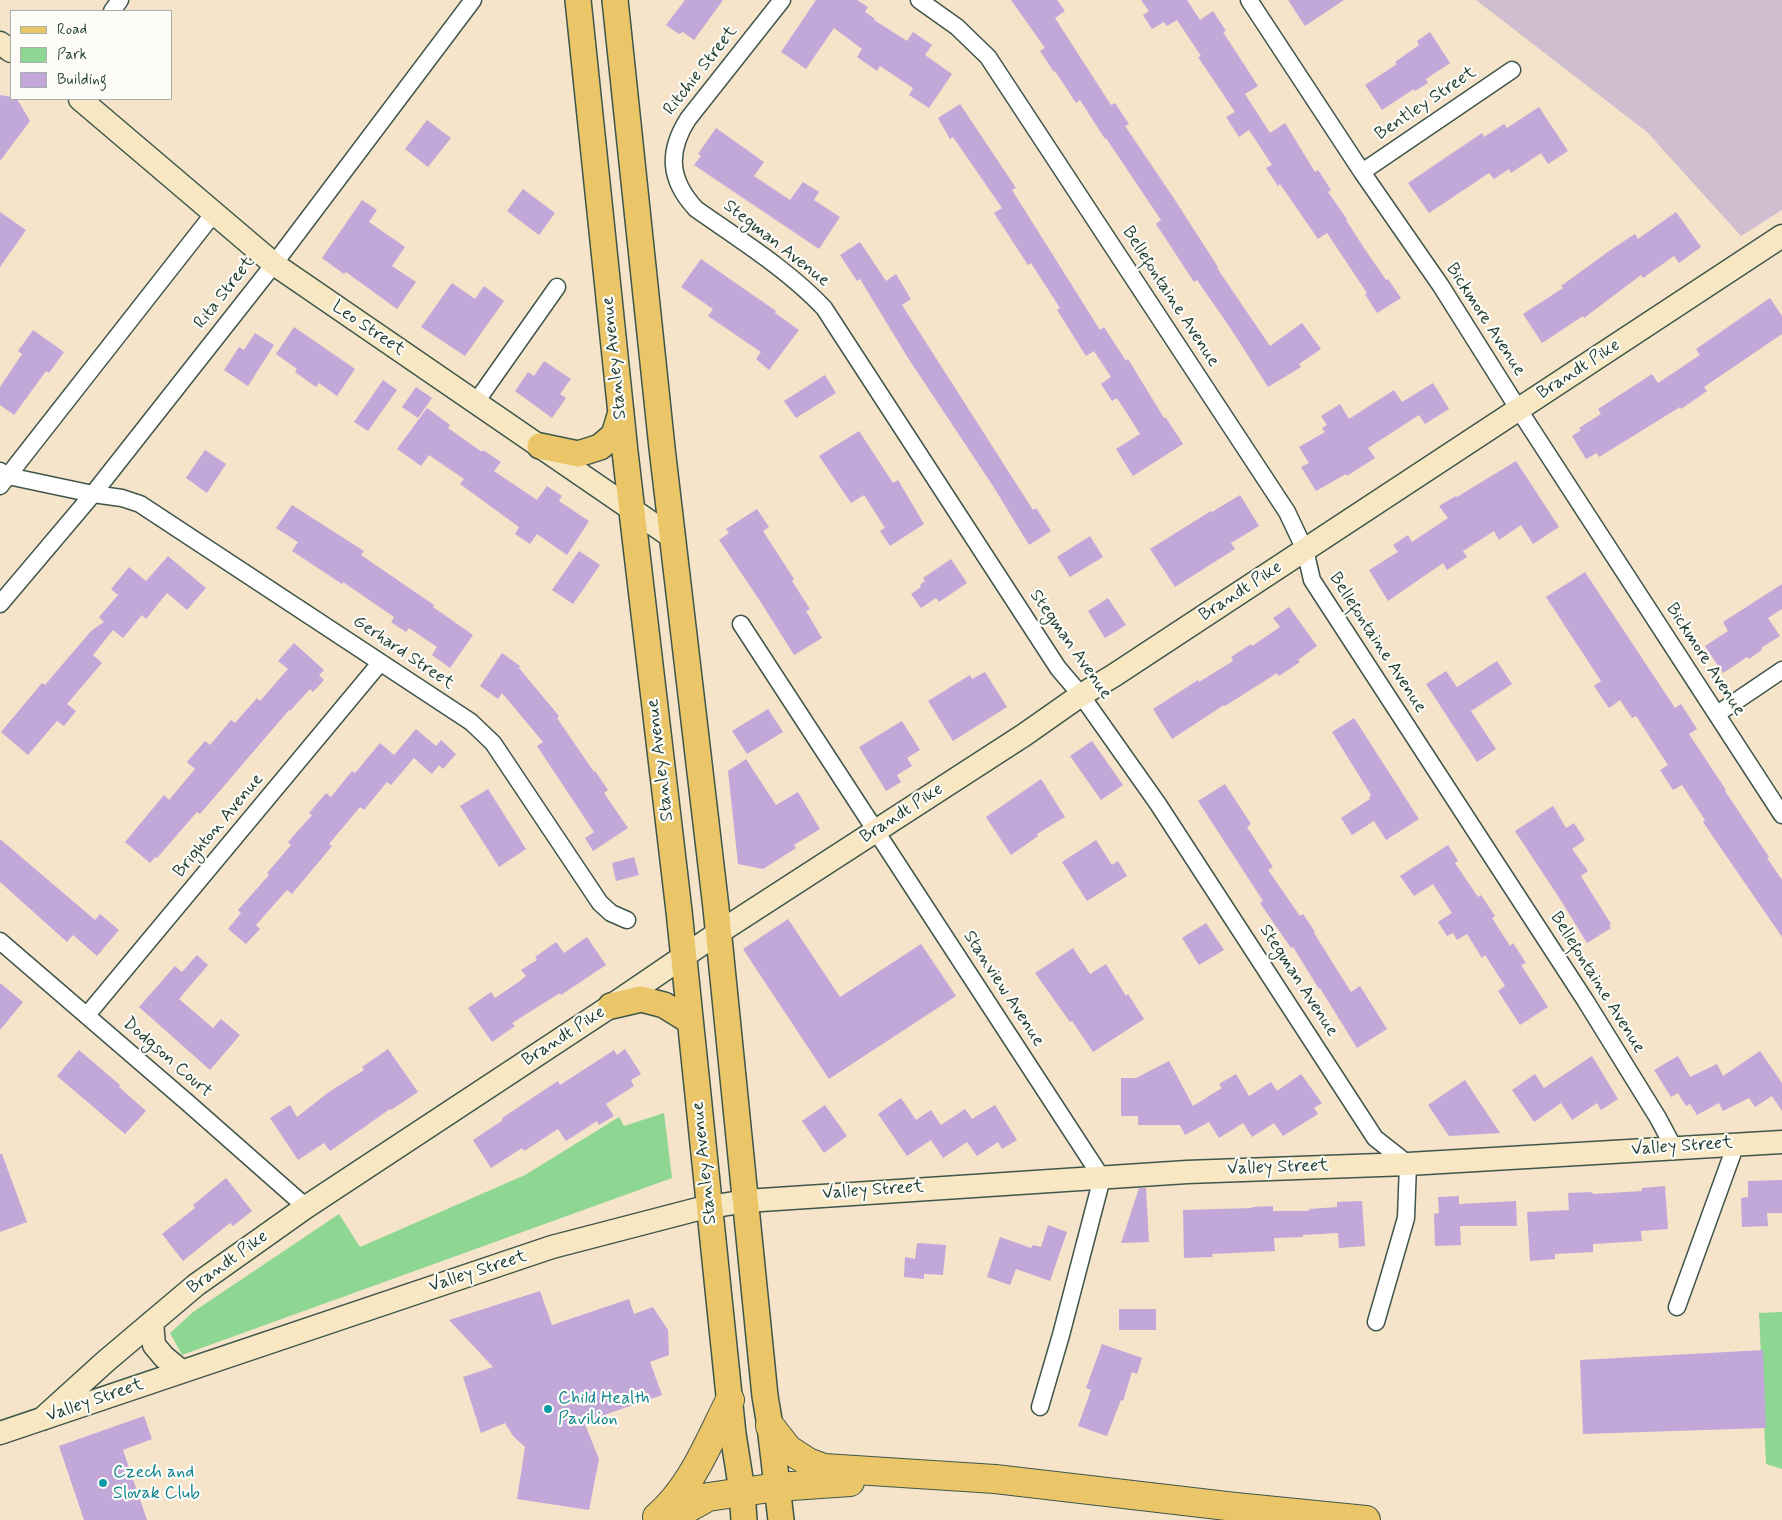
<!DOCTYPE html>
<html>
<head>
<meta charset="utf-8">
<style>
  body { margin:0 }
  #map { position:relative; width:1782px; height:1520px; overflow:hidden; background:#f5e3ca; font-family:Mynerve,sans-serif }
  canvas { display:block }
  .legend { position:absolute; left:10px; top:10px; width:162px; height:90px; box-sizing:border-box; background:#fdfcf7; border:1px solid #a4b0a9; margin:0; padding:6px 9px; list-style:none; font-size:15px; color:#1f3d34 }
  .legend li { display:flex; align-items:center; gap:10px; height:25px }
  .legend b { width:25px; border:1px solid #a4b0a9 }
</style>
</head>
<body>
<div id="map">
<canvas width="1782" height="1520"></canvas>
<ul class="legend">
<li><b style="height:6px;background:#ebc669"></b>Road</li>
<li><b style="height:14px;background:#8dd793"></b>Park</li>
<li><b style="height:14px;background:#c1a8d9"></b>Building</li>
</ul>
</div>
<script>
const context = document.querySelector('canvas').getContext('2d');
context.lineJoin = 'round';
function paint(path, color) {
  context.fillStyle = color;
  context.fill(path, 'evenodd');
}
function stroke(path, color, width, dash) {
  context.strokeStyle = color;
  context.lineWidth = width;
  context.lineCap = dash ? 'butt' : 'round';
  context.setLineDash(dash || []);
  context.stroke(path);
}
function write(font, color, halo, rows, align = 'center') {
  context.font = font + ' Mynerve,sans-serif';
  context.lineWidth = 4.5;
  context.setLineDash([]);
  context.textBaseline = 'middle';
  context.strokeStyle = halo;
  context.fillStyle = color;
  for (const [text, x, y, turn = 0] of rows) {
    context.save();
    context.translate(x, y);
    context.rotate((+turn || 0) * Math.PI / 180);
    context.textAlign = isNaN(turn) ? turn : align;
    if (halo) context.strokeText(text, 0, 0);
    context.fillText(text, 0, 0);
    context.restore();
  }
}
paint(new Path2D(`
  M 1476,0 L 1782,0 L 1782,210 L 1741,236 L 1647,132 Z`), '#cfbdd0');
paint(new Path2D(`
  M 664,1113 L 672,1178 L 182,1355 L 170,1333 L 193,1312 L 339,1214 L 360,1247 L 525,1175 L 619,1117 L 624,1126 Z
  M 1782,1312 L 1782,1469 L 1766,1464 L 1759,1313 Z`), '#8dd793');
paint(new Path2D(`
  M 685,0 L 723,0 L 694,40 L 683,32 L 679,34 L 666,25 Z
  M 816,0 L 857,0 L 868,7 L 865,12 L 875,19 L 874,20 L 907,41 L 913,32 L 932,45 L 925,55 L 952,74 L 929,108 L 909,95 L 913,88 L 880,66 L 877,71 L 857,57 L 862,49 L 834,28 L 806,69 L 781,52 Z
  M 1011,0 L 1057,0 L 1065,11 L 1055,18 L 1111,105 L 1115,103 L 1129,124 L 1125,126 L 1173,197 L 1218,267 L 1217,268 L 1270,346 L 1302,323 L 1321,349 L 1299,364 L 1301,367 L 1268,387 L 1231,329 L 1197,280 L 1194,282 L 1156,224 L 1161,220 L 1106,138 L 1105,139 L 1080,100 L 1076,103 L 1055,71 L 1054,72 L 1040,51 L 1045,48 Z
  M 1141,0 L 1187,0 L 1200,20 L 1213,11 L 1226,31 L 1223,32 L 1258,86 L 1245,94 L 1270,133 L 1285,123 L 1315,172 L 1318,170 L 1331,190 L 1328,192 L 1347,219 L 1346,220 L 1364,248 L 1386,280 L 1388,279 L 1401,298 L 1377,313 L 1365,294 L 1367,293 L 1327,233 L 1318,239 L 1280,184 L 1278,186 L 1266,168 L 1272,165 L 1249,130 L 1239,137 L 1226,117 L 1235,112 L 1198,57 L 1201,56 L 1177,20 L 1167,26 L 1164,22 L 1152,29 L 1143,15 L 1149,11 Z
  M 1288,0 L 1344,0 L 1305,26 Z
  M 1430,32 L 1450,63 L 1426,79 L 1428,83 L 1415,91 L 1414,89 L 1382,110 L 1365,85 L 1397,64 L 1395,62 L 1419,45 L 1417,41 Z
  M 0,95 L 11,97 L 11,99 L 17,99 L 30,121 L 0,161 Z
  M 960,104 L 1016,188 L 1012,190 L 1100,330 L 1104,327 L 1126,361 L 1128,359 L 1164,418 L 1166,418 L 1183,444 L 1133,476 L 1116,449 L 1140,434 L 1117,398 L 1112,401 L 1101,384 L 1111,377 L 1094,351 L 1086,356 L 1057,310 L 1060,308 L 1031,263 L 1028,265 L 994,213 L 1002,208 L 953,137 L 950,139 L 938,118 Z
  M 1539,107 L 1568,151 L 1548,164 L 1541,153 L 1511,173 L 1509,169 L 1494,179 L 1489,173 L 1429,213 L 1408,183 L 1482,133 L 1484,137 L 1504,124 L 1507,128 Z
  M 427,120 L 451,138 L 428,167 L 405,149 Z
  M 716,128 L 764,162 L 754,176 L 790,200 L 803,182 L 819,192 L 814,200 L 840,217 L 819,249 L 694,165 L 701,156 L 698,154 Z
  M 523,189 L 555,213 L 539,235 L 507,211 Z
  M 362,200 L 377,210 L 369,222 L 405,247 L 392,266 L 416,282 L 397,309 L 346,272 L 344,274 L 322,258 Z
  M 0,212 L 26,230 L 0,267 Z
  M 1676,212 L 1701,247 L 1679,263 L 1674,256 L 1643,278 L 1641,275 L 1584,318 L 1583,316 L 1542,343 L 1523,314 L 1563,288 L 1561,286 L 1612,249 L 1635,234 L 1638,239 Z
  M 860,242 L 886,281 L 896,274 L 911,299 L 902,305 L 1033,510 L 1036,508 L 1051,531 L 1029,545 L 993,486 L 908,358 L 860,279 L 857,281 L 840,255 Z
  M 701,259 L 776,311 L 775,313 L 799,330 L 769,370 L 756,359 L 761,352 L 708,316 L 713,309 L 681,287 Z
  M 452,283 L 475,299 L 484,286 L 504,301 L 465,356 L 421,327 Z
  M 1770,298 L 1782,316 L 1782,334 L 1704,387 L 1707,391 L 1681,409 L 1680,407 L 1599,457 L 1597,453 L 1586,459 L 1572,436 L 1581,430 L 1579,428 L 1601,414 L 1598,409 L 1652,374 L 1658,383 L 1700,355 L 1696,349 Z
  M 294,327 L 355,369 L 337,396 L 319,383 L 316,387 L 295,372 L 297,369 L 276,354 Z
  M 33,330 L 64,352 L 49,373 L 46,371 L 14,415 L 0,405 L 0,387 L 22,354 L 18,351 Z
  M 255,333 L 274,345 L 248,386 L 224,370 L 239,347 L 244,350 Z
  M 544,361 L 571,379 L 560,394 L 566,398 L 552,418 L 515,391 L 528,372 L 534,376 Z
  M 825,375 L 836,393 L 796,418 L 784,401 Z
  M 383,380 L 397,390 L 368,431 L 354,422 Z
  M 1433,383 L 1449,409 L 1425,424 L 1419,415 L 1368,448 L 1375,458 L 1347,476 L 1346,474 L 1316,491 L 1301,467 L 1309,463 L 1299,447 L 1325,432 L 1322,428 L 1327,425 L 1321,416 L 1340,404 L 1349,419 L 1394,390 L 1402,402 Z
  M 416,387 L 432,398 L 418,418 L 402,407 Z
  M 427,408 L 450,425 L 448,428 L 482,452 L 483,450 L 501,462 L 494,471 L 537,500 L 547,486 L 562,496 L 559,501 L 589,521 L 567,555 L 537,534 L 530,544 L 515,534 L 519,527 L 460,484 L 464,479 L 429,455 L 421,466 L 397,449 Z
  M 859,431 L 893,483 L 898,480 L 924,524 L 890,546 L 880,531 L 885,528 L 864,495 L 851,503 L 819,456 Z
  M 205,450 L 226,464 L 207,493 L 186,478 Z
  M 1516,461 L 1559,527 L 1533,544 L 1521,525 L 1499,540 L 1494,531 L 1463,551 L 1467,557 L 1447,570 L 1443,563 L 1388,601 L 1369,570 L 1398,552 L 1393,545 L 1408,535 L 1412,542 L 1448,518 L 1439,506 L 1456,496 L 1457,497 Z
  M 1240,495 L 1259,526 L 1231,543 L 1235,549 L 1175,587 L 1150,549 L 1211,511 L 1212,512 Z
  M 292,505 L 364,551 L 361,555 L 434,605 L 433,607 L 473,635 L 450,668 L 432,655 L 437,647 L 409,628 L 406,632 L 391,622 L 394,617 L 343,582 L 342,584 L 292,551 L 298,542 L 276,528 Z
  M 757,509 L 769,527 L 763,531 L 794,579 L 792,581 L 810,609 L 806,611 L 822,638 L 794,655 L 760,601 L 719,540 L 729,533 L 726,529 Z
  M 1090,536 L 1103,557 L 1070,577 L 1057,557 Z
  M 579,551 L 600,565 L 573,604 L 552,590 Z
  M 168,556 L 206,588 L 187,610 L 167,593 L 146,619 L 142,615 L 123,638 L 113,630 L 93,655 L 102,663 L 67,704 L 76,711 L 64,726 L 57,721 L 28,755 L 1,732 L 42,683 L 45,685 L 91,631 L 104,622 L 99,617 L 118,595 L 111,589 L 129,567 L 146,581 Z
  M 951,559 L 967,583 L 939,602 L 936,598 L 921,608 L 911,594 L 921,587 L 920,585 L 925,581 L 923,578 Z
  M 1585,572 L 1675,708 L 1681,704 L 1697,729 L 1689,734 L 1726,790 L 1725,791 L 1769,857 L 1767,858 L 1782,880 L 1782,937 L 1718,844 L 1703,822 L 1705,820 L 1682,785 L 1673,790 L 1660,770 L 1668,765 L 1636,716 L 1632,718 L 1620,700 L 1609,708 L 1594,686 L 1601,681 L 1546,597 Z
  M 1782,584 L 1782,609 L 1768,618 L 1780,636 L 1761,648 L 1762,650 L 1749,659 L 1747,657 L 1723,673 L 1705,646 L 1728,631 L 1723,622 Z
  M 1108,598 L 1126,625 L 1105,638 L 1088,611 Z
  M 1289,607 L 1317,646 L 1298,660 L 1300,662 L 1279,676 L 1277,673 L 1225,706 L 1224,705 L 1172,739 L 1153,709 L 1198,680 L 1199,682 L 1233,661 L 1231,657 L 1251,644 L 1252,646 L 1280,627 L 1273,618 Z
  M 294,643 L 324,670 L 319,675 L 324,680 L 313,692 L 310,689 L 290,711 L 289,710 L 200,814 L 197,812 L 157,858 L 155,857 L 150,863 L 125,842 L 164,795 L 169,800 L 195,769 L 187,762 L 205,741 L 210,745 L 231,720 L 235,723 L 257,698 L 260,701 L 288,669 L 278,661 Z
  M 502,653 L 520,666 L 519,668 L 559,716 L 557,718 L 594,772 L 595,771 L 608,790 L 604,793 L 628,828 L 593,851 L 585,838 L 594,832 L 537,746 L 543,742 L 502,693 L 498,699 L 480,686 Z
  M 1497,661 L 1512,684 L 1471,711 L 1496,749 L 1477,762 L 1426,684 L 1446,671 L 1457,687 Z
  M 985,672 L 1007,707 L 953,741 L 928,701 L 970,675 L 972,679 Z
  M 768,709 L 783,732 L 747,754 L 732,731 Z
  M 1354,718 L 1419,819 L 1386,840 L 1374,821 L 1352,835 L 1341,818 L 1370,799 L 1369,797 L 1371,795 L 1332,732 Z
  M 902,721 L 920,750 L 907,758 L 912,766 L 897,775 L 901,782 L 886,791 L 859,747 Z
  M 416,729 L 436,746 L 441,740 L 456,754 L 443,769 L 439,765 L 432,774 L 414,758 L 391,785 L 387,782 L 364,810 L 360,807 L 329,844 L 332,846 L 292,894 L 287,890 L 256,925 L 260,929 L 246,944 L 228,929 L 241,913 L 238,910 L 269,875 L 267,873 L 291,845 L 288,842 L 312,815 L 309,813 L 326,793 L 331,797 L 352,771 L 355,773 L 380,743 L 394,755 Z
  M 1092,741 L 1123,785 L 1101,800 L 1070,756 Z
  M 746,759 L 776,805 L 798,792 L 820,829 L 794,845 L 796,848 L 763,869 L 738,864 L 728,771 Z
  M 1041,779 L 1065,817 L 1037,834 L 1038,836 L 1011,855 L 986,817 Z
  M 1225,784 L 1251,824 L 1247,827 L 1273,867 L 1268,870 L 1300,916 L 1303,914 L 1315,932 L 1314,933 L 1351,992 L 1360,986 L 1387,1029 L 1357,1048 L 1320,988 L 1319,989 L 1293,947 L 1291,948 L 1260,903 L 1263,901 L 1198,801 Z
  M 488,789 L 526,849 L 499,867 L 460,806 Z
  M 1553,806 L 1566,828 L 1574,823 L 1585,840 L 1572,849 L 1588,871 L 1581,876 L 1611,924 L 1609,925 L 1611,928 L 1587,943 L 1560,899 L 1515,831 Z
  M 0,839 L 95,920 L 100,914 L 119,930 L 97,956 L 73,935 L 67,942 L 0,882 Z
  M 1096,840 L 1112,865 L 1118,861 L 1127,876 L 1087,901 L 1062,862 Z
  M 1448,845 L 1458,861 L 1455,863 L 1478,897 L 1481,895 L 1495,916 L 1492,918 L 1510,946 L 1513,943 L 1526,963 L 1521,965 L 1548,1007 L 1520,1025 L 1498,991 L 1505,986 L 1485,955 L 1482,958 L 1467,934 L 1457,940 L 1453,933 L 1447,936 L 1438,922 L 1452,913 L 1433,884 L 1414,896 L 1400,876 Z
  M 634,857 L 639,875 L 616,881 L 612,863 Z
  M 788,919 L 840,997 L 921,944 L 956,996 L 829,1079 L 743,949 Z
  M 1206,923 L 1224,950 L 1199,965 L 1182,938 Z
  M 587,937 L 606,965 L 561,995 L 560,993 L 512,1023 L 515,1026 L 492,1042 L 468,1008 L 491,992 L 495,998 L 520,981 L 526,976 L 521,970 L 537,960 L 535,957 L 556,942 L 564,953 Z
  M 1073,948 L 1090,974 L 1106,964 L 1126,996 L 1128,994 L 1144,1019 L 1093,1052 L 1072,1021 L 1070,1022 L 1035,973 Z
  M 197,955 L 208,965 L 179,999 L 213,1028 L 221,1019 L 240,1035 L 210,1070 L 139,1007 L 175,966 L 182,972 Z
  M 0,983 L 23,1002 L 0,1030 Z
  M 388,1049 L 418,1092 L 391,1110 L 390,1109 L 330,1151 L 324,1143 L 298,1160 L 270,1118 L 290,1105 L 297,1117 L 329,1092 L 364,1070 L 362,1067 Z
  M 625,1049 L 641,1074 L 631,1080 L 634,1086 L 606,1104 L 614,1116 L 599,1125 L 597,1121 L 566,1141 L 558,1129 L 524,1151 L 522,1148 L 491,1168 L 473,1140 L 503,1120 L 502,1118 L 558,1081 L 560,1085 L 614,1050 L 617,1055 Z
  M 79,1050 L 120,1085 L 119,1087 L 146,1111 L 125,1134 L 57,1076 Z
  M 1760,1051 L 1782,1083 L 1782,1111 L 1772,1096 L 1755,1107 L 1749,1098 L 1723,1111 L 1719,1103 L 1697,1115 L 1690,1104 L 1686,1106 L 1678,1093 L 1671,1097 L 1654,1070 L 1678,1056 L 1690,1077 L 1717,1064 L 1723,1076 Z
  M 1592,1056 L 1618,1099 L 1601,1110 L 1597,1103 L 1572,1120 L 1561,1103 L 1534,1122 L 1512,1090 L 1535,1074 L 1544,1088 Z
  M 1169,1061 L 1193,1106 L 1222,1088 L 1219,1084 L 1236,1074 L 1249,1096 L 1271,1082 L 1277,1091 L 1301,1074 L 1322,1103 L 1314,1108 L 1318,1114 L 1283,1136 L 1274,1123 L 1252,1137 L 1243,1123 L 1219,1138 L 1209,1122 L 1185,1135 L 1180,1125 L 1138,1125 L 1138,1116 L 1121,1116 L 1121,1078 L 1136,1078 Z
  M 1465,1080 L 1500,1133 L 1449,1136 L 1428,1105 Z
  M 901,1098 L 916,1120 L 931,1110 L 941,1125 L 965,1109 L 972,1119 L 995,1105 L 1017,1140 L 1002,1149 L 998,1142 L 977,1156 L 967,1142 L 943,1158 L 931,1140 L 907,1156 L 878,1114 Z
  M 825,1105 L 847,1136 L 824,1153 L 802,1121 Z
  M 0,1154 L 2,1154 L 27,1222 L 0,1232 Z
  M 226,1178 L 252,1211 L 233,1226 L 230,1223 L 183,1261 L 162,1234 L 195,1208 L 193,1205 Z
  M 1782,1180 L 1782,1213 L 1767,1213 L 1768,1226 L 1742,1227 L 1741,1198 L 1748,1197 L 1748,1181 Z
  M 1665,1186 L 1668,1229 L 1641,1231 L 1642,1241 L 1593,1244 L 1593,1252 L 1555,1254 L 1555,1259 L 1530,1261 L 1527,1212 L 1569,1210 L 1568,1193 L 1592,1192 L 1593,1194 L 1642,1191 L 1642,1188 Z
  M 1139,1188 L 1146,1188 L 1149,1242 L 1121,1243 Z
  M 1459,1196 L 1459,1204 L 1516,1201 L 1517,1226 L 1460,1226 L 1461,1245 L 1435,1246 L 1434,1214 L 1439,1213 L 1438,1197 Z
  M 1362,1201 L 1365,1246 L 1339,1248 L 1338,1233 L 1303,1235 L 1303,1237 L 1274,1238 L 1275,1251 L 1212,1254 L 1213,1257 L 1184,1258 L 1183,1210 L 1252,1208 L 1252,1207 L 1273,1206 L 1273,1211 L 1309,1211 L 1309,1209 L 1337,1207 L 1337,1202 Z
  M 1048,1225 L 1067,1232 L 1050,1281 L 1016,1269 L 1010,1285 L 987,1277 L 1000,1237 L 1031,1248 L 1033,1245 L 1041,1247 Z
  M 917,1243 L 946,1245 L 943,1275 L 924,1274 L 924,1279 L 904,1277 L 905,1257 L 915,1259 Z
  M 540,1291 L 552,1325 L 629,1299 L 634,1314 L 653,1307 L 668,1330 L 669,1355 L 650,1362 L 662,1395 L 584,1422 L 599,1459 L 589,1510 L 517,1499 L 525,1447 L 513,1436 L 505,1423 L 481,1433 L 463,1377 L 493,1367 L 449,1320 Z
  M 1119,1309 L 1156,1309 L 1156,1330 L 1119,1330 Z
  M 1102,1344 L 1142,1358 L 1137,1374 L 1132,1372 L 1123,1401 L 1121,1400 L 1107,1436 L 1078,1426 L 1091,1390 L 1086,1388 Z
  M 1763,1350 L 1766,1428 L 1583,1434 L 1580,1360 Z
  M 144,1416 L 152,1439 L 123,1450 L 147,1520 L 84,1520 L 59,1446 Z`), '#c1a8d9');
const street = new Path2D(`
  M 782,0 L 688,119 C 667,152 669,180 696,209 C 740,240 787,269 824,308 L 1058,668 L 1081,695 L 1158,804 L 1375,1138 L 1408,1164 L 1406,1218 L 1376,1322
  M 919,0 L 957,27 L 988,57 L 1287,512 L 1305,550 L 1312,580 L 1585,1000 L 1658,1118 L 1674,1148
  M 1249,0 L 1362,172 L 1441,286 L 1519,410 L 1782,815
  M 112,11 L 120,0
  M 1362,172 L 1512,70
  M 476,402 L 557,287
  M 0,471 L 8,476 L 93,494 L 122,498 L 140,504 L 471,722 L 493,743 L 600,903 L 611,913 L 627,920
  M 0,486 L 214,213
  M 0,604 L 93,494 L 274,264 L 473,0
  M 741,624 L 1102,1178 L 1061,1335 L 1040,1407
  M 1717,714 L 1782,670
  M 0,941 L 188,1103 L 306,1207
  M 87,1015 L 380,663
  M 1677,1307 L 1736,1144`);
const secondary = new Path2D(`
  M 0,43 L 11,51
  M 80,99 L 274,264 L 672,537
  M 152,1322 L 154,1345 L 164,1357 L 181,1371
  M 42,1419 L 106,1361 L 196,1285 L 306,1207 L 611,1006 L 718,933 L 1024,735 L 1081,695 L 1113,676 L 1782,236
  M 0,1433 L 552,1247 L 698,1209 L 746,1201 L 1187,1172 L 1408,1164 L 1782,1142`);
const primary = new Path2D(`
  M 578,0 L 625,452 L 679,911 L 733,1434 L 742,1491 L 744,1520
  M 615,0 L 662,448 L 716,908 L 765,1396 L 770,1426 L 781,1520
  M 540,446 L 578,454 L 600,447 L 614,435 L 621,412
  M 611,1006 L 641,999 L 664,1005 L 690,1021`);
const highway = new Path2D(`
  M 770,1426 L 788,1449 L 808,1462 L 824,1468 L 995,1479 L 1235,1507 L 1366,1520
  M 657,1517 C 692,1487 709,1441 730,1400
  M 667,1520 L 708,1497 L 777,1487 L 850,1482`);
stroke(street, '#3f564a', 19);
stroke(secondary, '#3f564a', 25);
stroke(primary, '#3f564a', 28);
stroke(highway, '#3f564a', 30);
stroke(street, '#fff', 16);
stroke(secondary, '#f7e8c3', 22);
stroke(primary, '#ebc669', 25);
stroke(highway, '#ebc669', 28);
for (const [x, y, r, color] of [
  [548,1409,5,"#0f9aa8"],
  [103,1483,5,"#0f9aa8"]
]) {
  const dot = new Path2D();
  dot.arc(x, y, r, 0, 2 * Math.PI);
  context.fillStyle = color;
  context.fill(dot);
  stroke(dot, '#fdfcf7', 2);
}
write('18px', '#1f3d34', '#fdfcf7', [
  ["Ritchie Street",701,71,-52],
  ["Bentley Street",1426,104,-34],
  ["Stegman Avenue",776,244,38],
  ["Rita Street",225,293,-52],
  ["Bellefontaine Avenue",1170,297,57],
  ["Bickmore Avenue",1485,320,57],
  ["Leo Street",368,329,34],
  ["Stanley Avenue",615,358,-96],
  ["Brandt Pike",1579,370,-33],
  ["Brandt Pike",1241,592,-33],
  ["Bellefontaine Avenue",1377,643,57],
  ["Stegman Avenue",1070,645,55],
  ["Gerhard Street",403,653,34],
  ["Bickmore Avenue",1705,660,57],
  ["Stanley Avenue",661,760,-97],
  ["Brandt Pike",902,814,-33],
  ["Brighton Avenue",219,826,-50],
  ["Stegman Avenue",1298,981,57],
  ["Bellefontaine Avenue",1597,983,58],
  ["Stanview Avenue",1003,989,57],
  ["Brandt Pike",564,1037,-33],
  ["Dodgson Court",167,1058,41],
  ["Valley Street",1682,1147,-4],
  ["Stanley Avenue",705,1163,-96],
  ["Valley Street",1278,1168,-2],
  ["Valley Street",873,1191,-4],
  ["Brandt Pike",228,1263,-36],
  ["Valley Street",478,1272,-18],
  ["Valley Street",95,1401,-19]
]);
write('18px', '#0d838f', '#fdfcf7', [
  ["Child Health",558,1399],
  ["Pavilion",558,1420],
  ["Czech and",113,1473],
  ["Slovak Club",113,1494]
], 'left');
</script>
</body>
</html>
